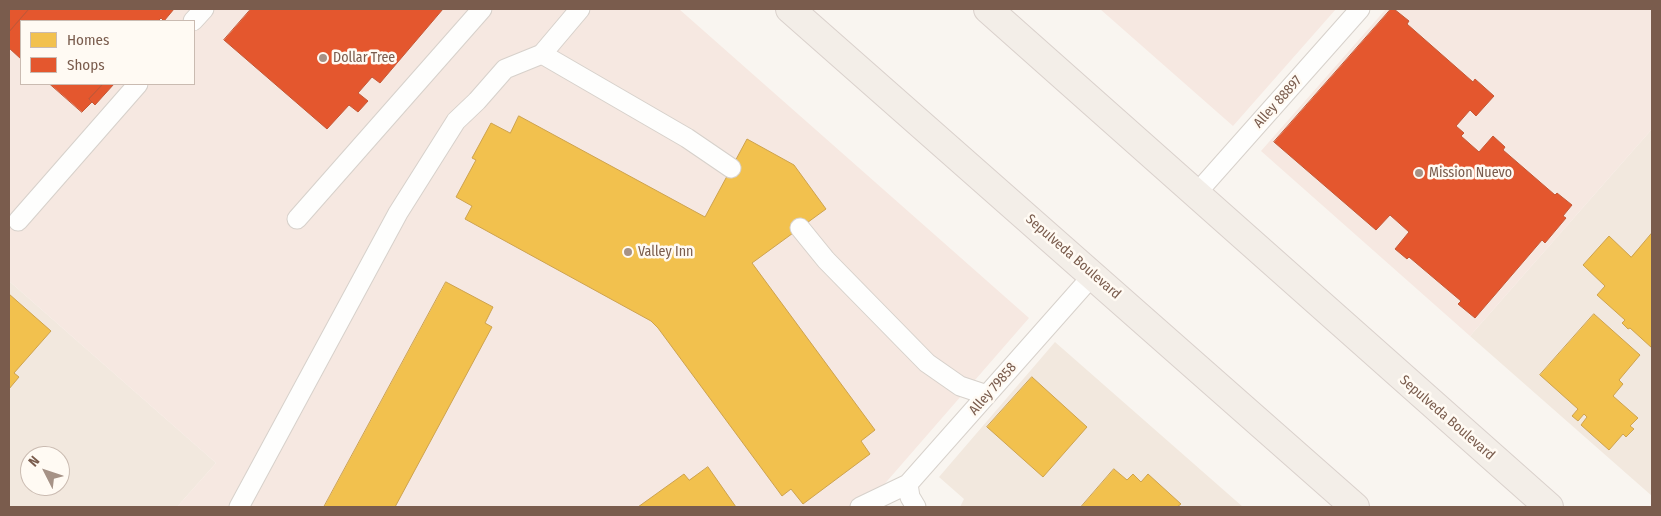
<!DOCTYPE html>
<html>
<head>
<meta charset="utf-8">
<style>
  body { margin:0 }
  #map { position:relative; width:1661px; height:516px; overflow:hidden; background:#f9f5f0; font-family:"Fira Sans Condensed",sans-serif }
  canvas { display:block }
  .frame { position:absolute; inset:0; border:10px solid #7a5c4d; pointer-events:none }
  .legend { position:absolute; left:20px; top:20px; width:175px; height:65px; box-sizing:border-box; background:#fffaf3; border:1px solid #cabbb1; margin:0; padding:6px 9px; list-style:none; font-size:15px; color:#7a5c4d }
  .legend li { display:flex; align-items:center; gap:10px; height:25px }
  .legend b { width:25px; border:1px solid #cabbb1 }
  .north { position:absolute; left:20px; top:446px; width:50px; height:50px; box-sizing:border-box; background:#fffaf3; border:1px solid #cabbb1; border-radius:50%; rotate:311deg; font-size:14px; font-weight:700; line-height:20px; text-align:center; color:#7a5c4d }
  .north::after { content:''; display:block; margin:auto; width:18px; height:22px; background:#a69286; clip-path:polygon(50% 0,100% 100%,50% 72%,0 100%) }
</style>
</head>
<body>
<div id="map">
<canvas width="1661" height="516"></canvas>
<div class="frame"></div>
<ul class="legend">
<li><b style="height:14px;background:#f2c14e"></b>Homes</li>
<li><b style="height:14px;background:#e4572e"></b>Shops</li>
</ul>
<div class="north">N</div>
</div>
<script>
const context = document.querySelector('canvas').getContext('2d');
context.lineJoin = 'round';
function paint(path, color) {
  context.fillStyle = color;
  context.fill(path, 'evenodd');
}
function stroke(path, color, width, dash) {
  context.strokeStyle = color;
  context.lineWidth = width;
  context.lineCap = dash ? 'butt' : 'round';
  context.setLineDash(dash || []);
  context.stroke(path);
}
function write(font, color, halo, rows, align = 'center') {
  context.font = font + ' "Fira Sans Condensed",sans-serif';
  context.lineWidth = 5;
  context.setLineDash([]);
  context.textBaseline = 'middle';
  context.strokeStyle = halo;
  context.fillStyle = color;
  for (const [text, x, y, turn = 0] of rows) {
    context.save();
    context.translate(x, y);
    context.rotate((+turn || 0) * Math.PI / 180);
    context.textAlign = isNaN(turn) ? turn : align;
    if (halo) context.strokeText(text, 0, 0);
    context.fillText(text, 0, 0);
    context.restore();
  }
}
paint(new Path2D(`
  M 1652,129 L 1652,496 L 1470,336 Z
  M 9,281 L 216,463 L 177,507 L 9,507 ZM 30,456 L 60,456 L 60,486 L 30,486 Z
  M 1055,342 L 1243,507 L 960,507 L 964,499 L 939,477 Z`), '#f2e8de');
paint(new Path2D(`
  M 9,9 L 679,9 L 1029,318 L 868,503 L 872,507 L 177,507 L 216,463 L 9,281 ZM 21,21 L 194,21 L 194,84 L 21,84 Z
  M 1100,9 L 1336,9 L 1233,126 Z
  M 1386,9 L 1652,9 L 1652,129 L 1470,336 L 1261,151 Z`), '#f6e8e1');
const homes = new Path2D(`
  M 519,116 L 705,217 L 747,139 L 794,165 L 826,209 L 752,263 L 875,430 L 861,441 L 870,454 L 803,504 L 791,489 L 782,496 L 658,328 L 651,321 L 465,219 L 472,206 L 456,197 L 476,160 L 472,158 L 491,123 L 510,133 Z
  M 1652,233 L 1652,348 L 1630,328 L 1628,329 L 1622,323 L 1625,320 L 1597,295 L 1605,286 L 1583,265 L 1609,236 L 1631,257 Z
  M 446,282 L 493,307 L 485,323 L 492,327 L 395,507 L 324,507 Z
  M 9,294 L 51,331 L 14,373 L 19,377 L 9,389 Z
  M 1594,314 L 1640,355 L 1619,380 L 1623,384 L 1613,396 L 1638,418 L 1630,426 L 1634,429 L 1626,437 L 1623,434 L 1609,450 L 1581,425 L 1587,417 L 1584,414 L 1578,421 L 1572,416 L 1578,409 L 1540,375 Z
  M 1032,377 L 1087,427 L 1043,477 L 987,427 Z
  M 708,467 L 736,507 L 638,507 L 684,474 L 689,480 Z
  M 1114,469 L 1127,480 L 1133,474 L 1141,482 L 1148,474 L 1181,504 L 1177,507 L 1081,507 Z`);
paint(homes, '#f2c14e');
stroke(homes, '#cea34e', 1);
const shops = new Path2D(`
  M 10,9 L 29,9 L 9,32 L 9,11 Z
  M 29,9 L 174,9 L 164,21 L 161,18 L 158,21 L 21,21 L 21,59 L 9,48 L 9,32 Z
  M 251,9 L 443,9 L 380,83 L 372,77 L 358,93 L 368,101 L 358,112 L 349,105 L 327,129 L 224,40 Z
  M 1391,9 L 1394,9 L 1409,21 L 1407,24 L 1473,82 L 1475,79 L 1494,96 L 1476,116 L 1470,110 L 1456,126 L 1464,133 L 1461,136 L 1479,152 L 1493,136 L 1505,147 L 1503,150 L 1555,195 L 1557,193 L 1572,205 L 1563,216 L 1566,218 L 1545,243 L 1542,240 L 1475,318 L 1458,304 L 1461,301 L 1409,257 L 1407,259 L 1395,249 L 1409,232 L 1390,215 L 1376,230 L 1274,142 Z
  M 50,84 L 103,84 L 89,99 L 92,102 L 82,112 Z
  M 103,84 L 114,84 L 95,105 L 89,99 Z`);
paint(shops, '#e4572e');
stroke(shops, '#c45837', 1);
const lane = new Path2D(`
  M 580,9 L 542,54 L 687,138 L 731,168
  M 193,21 L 204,9
  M 1195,195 L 1360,9
  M 297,219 L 482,9
  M 18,221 L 138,84
  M 800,228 L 826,260 L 927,363 L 960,386 L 987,395
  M 239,507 L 398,213 L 456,121 L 477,101 L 505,69 L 542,54
  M 860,507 L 908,484
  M 916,507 L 910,497 L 908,484 L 1093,275`);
const primary = new Path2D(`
  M 790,9 L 1355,507
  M 988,9 L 1549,507`);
stroke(lane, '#d7d1cb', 21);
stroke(primary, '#dad1cc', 30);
stroke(lane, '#fefefd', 19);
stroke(primary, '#f3eee8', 28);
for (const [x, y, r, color] of [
  [323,58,5,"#a69286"],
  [1419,173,5,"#a69286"],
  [628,252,5,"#a69286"]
]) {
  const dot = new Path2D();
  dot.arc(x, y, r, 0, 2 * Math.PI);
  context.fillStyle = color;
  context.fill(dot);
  stroke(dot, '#fffaf3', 2);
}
write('14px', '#7a5c4d', '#fffaf3', [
  ["Dollar Tree",333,58],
  ["Mission Nuevo",1429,173],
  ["Valley Inn",638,252]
], 'left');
write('14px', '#7a5c4d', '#fffaf3', [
  ["Alley 88897",1278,102,-48],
  ["Sepulveda Boulevard",1073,257,41],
  ["Alley 79858",993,389,-49],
  ["Sepulveda Boulevard",1447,418,41]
]);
</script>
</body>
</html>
